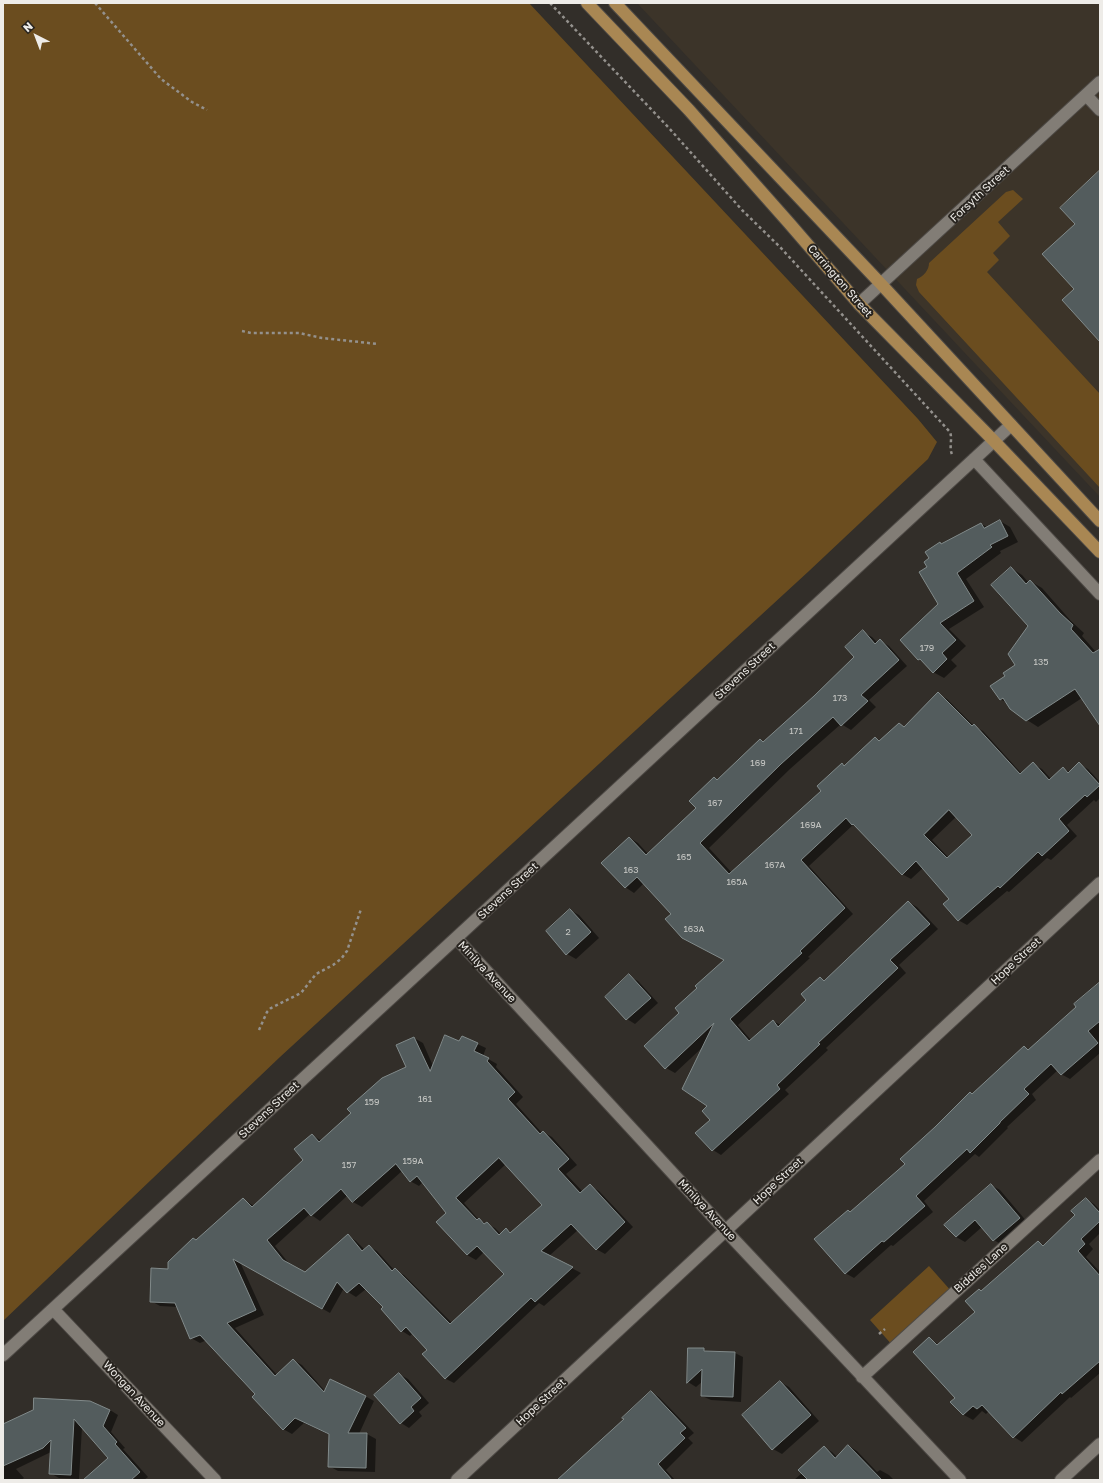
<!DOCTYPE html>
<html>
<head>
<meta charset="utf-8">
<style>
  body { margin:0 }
  #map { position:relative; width:1103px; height:1483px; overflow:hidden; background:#322e29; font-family:"Golos Text",sans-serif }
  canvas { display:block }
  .frame { position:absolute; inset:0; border:4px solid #eeece8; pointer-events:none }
  .north { position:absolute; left:16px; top:16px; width:40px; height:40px; -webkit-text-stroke:3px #28241f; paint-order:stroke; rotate:318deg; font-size:11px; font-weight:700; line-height:16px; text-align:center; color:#eeece8 }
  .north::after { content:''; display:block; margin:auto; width:14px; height:18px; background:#eeece8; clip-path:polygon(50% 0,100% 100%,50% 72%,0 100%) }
</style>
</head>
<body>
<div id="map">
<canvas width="1103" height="1483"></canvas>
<div class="frame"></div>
<div class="north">N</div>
</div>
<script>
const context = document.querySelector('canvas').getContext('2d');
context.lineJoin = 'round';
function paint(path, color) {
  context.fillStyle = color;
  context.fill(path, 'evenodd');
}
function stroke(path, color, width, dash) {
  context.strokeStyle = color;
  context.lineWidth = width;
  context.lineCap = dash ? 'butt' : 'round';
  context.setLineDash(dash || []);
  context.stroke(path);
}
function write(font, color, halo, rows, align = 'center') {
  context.font = font + ' "Golos Text",sans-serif';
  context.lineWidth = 4;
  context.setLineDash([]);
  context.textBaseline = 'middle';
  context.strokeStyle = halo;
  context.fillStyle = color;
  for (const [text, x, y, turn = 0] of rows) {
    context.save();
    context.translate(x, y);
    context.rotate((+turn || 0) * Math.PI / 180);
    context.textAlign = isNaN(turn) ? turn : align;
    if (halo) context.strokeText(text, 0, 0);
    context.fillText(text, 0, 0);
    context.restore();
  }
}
paint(new Path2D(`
  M 637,3 L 1100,3 L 1100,497 L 1008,399 Z`), '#3c3429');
paint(new Path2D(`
  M 3,3 L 529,3 L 918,419 L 937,442 L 928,459 L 809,571 L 280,1057 L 3,1321 Z
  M 1013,190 L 1023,199 L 998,222 L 1010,236 L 993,253 L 999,260 L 987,272 L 1100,394 L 1100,488 L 919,292 L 916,285 L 917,279 C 924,276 929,270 929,263 L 1006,192 Z
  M 929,1266 L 952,1292 L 893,1346 L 870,1320 Z`), '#6b4d1f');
paint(new Path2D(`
  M 1000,521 L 1010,527 L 1018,542 L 1000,551 L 1001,553 L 966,579 L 984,607 L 949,629 L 966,646 L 951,660 L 957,666 L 944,678 L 933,672 L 925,663 L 919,659 L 940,604 L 928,567 L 930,559 L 940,543 L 942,544 L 981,524 L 987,527 Z
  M 1011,568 L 1022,575 L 1029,583 L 1030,581 L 1042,588 L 1071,621 L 1084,633 L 1082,636 L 1096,652 L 1100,652 L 1100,724 L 1082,698 L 1038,727 L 1027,720 L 1007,703 L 1000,699 L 1007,676 L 1017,666 L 1030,626 Z
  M 863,632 L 872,637 L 878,643 L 881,641 L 889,646 L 907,666 L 869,700 L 876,707 L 851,730 L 841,724 L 790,769 L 709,848 L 732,873 L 822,791 L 842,764 L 845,766 L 875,738 L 881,741 L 899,724 L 905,727 L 938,694 L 947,699 L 974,726 L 983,731 L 1022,774 L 1033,764 L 1042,769 L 1051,779 L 1063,768 L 1070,772 L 1079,764 L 1088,769 L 1100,782 L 1100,798 L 1096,802 L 1094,800 L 1067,825 L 1077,836 L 1051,860 L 1047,858 L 1009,892 L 1007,891 L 967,925 L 958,920 L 951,899 L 923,868 L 911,879 L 902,874 L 858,828 L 853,825 L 809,866 L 853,914 L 808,957 L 810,958 L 738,1025 L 751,1040 L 773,1021 L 781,1025 L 808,1000 L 820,978 L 825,981 L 908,902 L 917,907 L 938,929 L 899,965 L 906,973 L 826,1048 L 828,1050 L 785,1090 L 789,1094 L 721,1155 L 713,1150 L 712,1120 L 708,1106 L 705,1045 L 675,1073 L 666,1068 L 646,1046 L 681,1013 L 698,988 L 725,960 L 672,914 L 644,883 L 634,893 L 625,887 L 630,838 L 638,843 L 648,854 L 697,808 L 718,781 L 760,740 L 764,742 L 814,697 L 855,657 ZM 956,817 L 973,835 L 949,858 L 932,840 Z
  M 570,910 L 579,915 L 599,938 L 576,959 L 567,954 Z
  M 629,976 L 638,981 L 658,1003 L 635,1024 L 627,1019 Z
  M 1100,983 L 1100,1053 L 1070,1079 L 1061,1074 L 1058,1070 L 1032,1094 L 1036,1100 L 1007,1127 L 1008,1128 L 979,1157 L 975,1154 L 924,1201 L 933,1212 L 893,1246 L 891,1245 L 854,1278 L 845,1273 L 848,1211 L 851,1212 L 906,1164 L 973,1095 L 1024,1047 L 1029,1050 L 1078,1007 Z
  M 462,1037 L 486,1048 L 483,1056 L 497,1064 L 496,1067 L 523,1097 L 516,1104 L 542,1133 L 543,1132 L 552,1137 L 577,1165 L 566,1174 L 583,1192 L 590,1186 L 599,1191 L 633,1227 L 605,1254 L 596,1249 L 578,1230 L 549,1256 L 581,1273 L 544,1306 L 539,1303 L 454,1383 L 446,1379 L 424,1354 L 428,1350 L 413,1333 L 410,1336 L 402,1331 L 384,1307 L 366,1289 L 356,1297 L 348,1292 L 344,1288 L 330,1313 L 240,1262 L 264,1315 L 235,1328 L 277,1375 L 293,1360 L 302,1365 L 325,1391 L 365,1396 L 374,1401 L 359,1434 L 367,1434 L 376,1439 L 375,1472 L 338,1471 L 329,1466 L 330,1435 L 304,1423 L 292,1434 L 283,1429 L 256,1395 L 207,1340 L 200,1343 L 191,1338 L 178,1307 L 160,1306 L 151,1301 L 169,1270 L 196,1241 L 243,1199 L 254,1206 L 305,1160 L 312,1135 L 322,1141 L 407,1067 L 414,1038 L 423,1043 L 433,1066 L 460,1042 ZM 506,1164 L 543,1205 L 512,1233 L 506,1229 L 501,1234 L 495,1228 L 479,1220 L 464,1203 ZM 402,1171 L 410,1181 L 419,1186 L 423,1182 L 448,1213 L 467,1255 L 476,1260 L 484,1252 L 506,1275 L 452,1323 L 404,1275 L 394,1270 L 377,1251 L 369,1246 L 365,1250 L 356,1241 L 348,1236 L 305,1274 L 291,1266 L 275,1246 L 310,1214 L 320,1221 L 348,1195 L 353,1202 L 362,1207 Z
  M 991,1185 L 1000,1190 L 1028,1223 L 1002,1245 L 994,1240 L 982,1227 L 965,1242 L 956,1237 Z
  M 1086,1199 L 1094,1204 L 1100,1210 L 1100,1233 L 1089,1244 L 1093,1249 L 1086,1257 L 1100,1272 L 1100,1373 L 1071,1398 L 1070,1397 L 1022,1442 L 1014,1437 L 989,1411 L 986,1414 L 982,1411 L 973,1420 L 964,1415 L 952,1402 L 956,1398 L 929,1338 L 939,1345 L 976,1312 L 980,1290 L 982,1292 L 1038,1242 L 1045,1246 L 1077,1215 Z
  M 689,1349 L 703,1349 L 707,1352 L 735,1353 L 743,1357 L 741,1402 L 711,1400 L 702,1396 L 703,1381 L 696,1387 L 688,1382 Z
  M 399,1374 L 408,1379 L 429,1403 L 419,1412 L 422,1416 L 409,1428 L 401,1423 Z
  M 780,1382 L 789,1387 L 819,1421 L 782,1454 L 773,1449 Z
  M 651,1392 L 659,1397 L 694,1433 L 688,1438 L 693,1443 L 666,1470 L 675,1480 L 561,1480 L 625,1419 Z
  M 110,1410 L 118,1415 L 111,1432 L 125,1448 L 123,1449 L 148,1477 L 144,1480 L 85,1480 L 109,1458 L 82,1427 L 79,1479 L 59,1478 L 50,1473 L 51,1452 L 16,1469 L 24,1478 L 21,1480 L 3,1480 L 3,1436 L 8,1432 Z
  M 849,1446 L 857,1451 L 877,1472 L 880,1470 L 889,1475 L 894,1480 L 794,1480 L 802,1473 L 824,1447 L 832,1452 L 837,1457 Z`), '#0007');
const building = new Path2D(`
  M 1100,170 L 1100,342 L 1062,300 L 1074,289 L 1042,254 L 1075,224 L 1060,208 Z
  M 1000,520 L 1008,536 L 990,545 L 992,547 L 957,573 L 974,601 L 940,623 L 956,640 L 942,653 L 947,659 L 933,673 L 920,659 L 918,660 L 900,640 L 938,604 L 919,572 L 927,567 L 924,562 L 929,558 L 925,552 L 940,542 L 941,544 L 981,523 L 984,528 Z
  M 1011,567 L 1026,584 L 1030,580 L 1060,613 L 1073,625 L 1071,629 L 1093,653 L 1100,649 L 1100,726 L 1075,689 L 1026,721 L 1010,709 L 1003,698 L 1000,700 L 990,686 L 1005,676 L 1003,673 L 1015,665 L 1008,654 L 1028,626 L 991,585 Z
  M 863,630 L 875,644 L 880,639 L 899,660 L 861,695 L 868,701 L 841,726 L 833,717 L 781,764 L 700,843 L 729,874 L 821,791 L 817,786 L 842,763 L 844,766 L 875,737 L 879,741 L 899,723 L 904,727 L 938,692 L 972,726 L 974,724 L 1020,774 L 1033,762 L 1049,780 L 1063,767 L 1068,773 L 1079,762 L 1100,785 L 1087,797 L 1085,795 L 1059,819 L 1069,831 L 1042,856 L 1038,852 L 1000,888 L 998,886 L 958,921 L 943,904 L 949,899 L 916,861 L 902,875 L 853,824 L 852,825 L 846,818 L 801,860 L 845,908 L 800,951 L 802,953 L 730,1019 L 749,1041 L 773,1020 L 778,1027 L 806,1000 L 801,994 L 820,977 L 824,981 L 908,901 L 930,924 L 890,960 L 898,968 L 818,1043 L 820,1044 L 777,1085 L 780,1089 L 712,1151 L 695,1133 L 710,1120 L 702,1111 L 707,1106 L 682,1089 L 714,1023 L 665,1069 L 644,1046 L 679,1013 L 675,1008 L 697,988 L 695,986 L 724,960 L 682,938 L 665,919 L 671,914 L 637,877 L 625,888 L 601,863 L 629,837 L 646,855 L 696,808 L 689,801 L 714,777 L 717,780 L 760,739 L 763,742 L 814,696 L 854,657 L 845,647 ZM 949,810 L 972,835 L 947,858 L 924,835 Z
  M 570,909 L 591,932 L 566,955 L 546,931 Z
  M 629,974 L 651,998 L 626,1020 L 605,997 Z
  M 1100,982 L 1100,1021 L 1088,1031 L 1098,1043 L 1061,1075 L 1051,1064 L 1024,1089 L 1029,1094 L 1000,1122 L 1000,1123 L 970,1153 L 967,1149 L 916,1196 L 925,1206 L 884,1242 L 882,1241 L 845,1274 L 814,1239 L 848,1210 L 850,1212 L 905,1164 L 900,1159 L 935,1127 L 970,1092 L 972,1094 L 1024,1046 L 1028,1050 L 1076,1007 L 1074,1004 Z
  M 445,1035 L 459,1041 L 462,1036 L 478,1043 L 474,1051 L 489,1058 L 487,1061 L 515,1092 L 508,1099 L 540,1134 L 543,1131 L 569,1159 L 558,1169 L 580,1193 L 590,1184 L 625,1222 L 596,1250 L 571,1224 L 541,1251 L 573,1267 L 535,1302 L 531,1298 L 445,1379 L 422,1354 L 427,1350 L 406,1327 L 401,1332 L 381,1309 L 383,1307 L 359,1283 L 347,1293 L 337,1282 L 322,1309 L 233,1259 L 256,1310 L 227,1323 L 275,1376 L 293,1359 L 324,1392 L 330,1379 L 366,1396 L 348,1433 L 367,1433 L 366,1468 L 328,1467 L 329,1434 L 295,1418 L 283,1430 L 252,1397 L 255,1394 L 200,1335 L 190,1339 L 175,1303 L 150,1302 L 151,1268 L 168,1269 L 168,1262 L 193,1238 L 196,1240 L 243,1198 L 252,1207 L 303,1160 L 294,1149 L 312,1134 L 319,1142 L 351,1113 L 347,1109 L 382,1078 L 406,1067 L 396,1045 L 414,1037 L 430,1071 ZM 499,1158 L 542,1205 L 510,1233 L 506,1228 L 499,1235 L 487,1222 L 484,1224 L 479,1218 L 477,1220 L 456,1198 ZM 396,1164 L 410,1182 L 417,1176 L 446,1213 L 436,1222 L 467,1255 L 477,1246 L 504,1274 L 450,1324 L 395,1268 L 392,1271 L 369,1245 L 362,1251 L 348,1234 L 305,1272 L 283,1260 L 267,1240 L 304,1208 L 311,1216 L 341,1189 L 352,1202 Z
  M 991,1184 L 1020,1218 L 993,1241 L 975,1220 L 956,1237 L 944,1225 Z
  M 1086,1198 L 1100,1213 L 1100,1221 L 1081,1239 L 1085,1244 L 1078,1251 L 1100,1276 L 1100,1361 L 1062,1394 L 1061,1392 L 1013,1438 L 982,1405 L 977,1409 L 973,1406 L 963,1415 L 950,1402 L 955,1398 L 913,1352 L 929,1337 L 937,1345 L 975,1312 L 965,1301 L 979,1289 L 981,1291 L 1038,1241 L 1043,1246 L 1075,1215 L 1071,1211 Z
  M 688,1348 L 704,1348 L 704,1351 L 735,1352 L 733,1397 L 701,1396 L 702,1369 L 687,1383 Z
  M 399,1373 L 421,1398 L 411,1407 L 414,1411 L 400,1424 L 374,1395 Z
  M 780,1381 L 811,1415 L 772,1450 L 742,1415 Z
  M 651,1391 L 686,1428 L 680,1433 L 685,1438 L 658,1464 L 672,1480 L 557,1480 L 624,1419 L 622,1418 Z
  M 34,1398 L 90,1401 L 110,1410 L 103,1426 L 117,1442 L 115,1444 L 140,1472 L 131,1480 L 83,1480 L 108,1458 L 74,1419 L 71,1475 L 49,1474 L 51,1440 L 43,1448 L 3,1466 L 3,1424 L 33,1410 Z
  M 848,1445 L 882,1480 L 808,1480 L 798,1470 L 824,1446 L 835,1458 Z`);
paint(building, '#535c5d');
stroke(building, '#818a8a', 1);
const minor = new Path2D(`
  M 1086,95 L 1100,110
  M 859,304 L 1100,82
  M 974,459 L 1100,594
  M 456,938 L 725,1230 L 960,1480
  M 53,1309 L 215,1480
  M 3,1355 L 456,938 L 1011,425
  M 862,1377 L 1100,1160
  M 457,1480 L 1100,883
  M 1061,1480 L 1100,1444`);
const major = new Path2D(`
  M 587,3 L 689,110 L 789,223 L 859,304 L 994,441 L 1100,552
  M 615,3 L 881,284 L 1100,521`);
stroke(minor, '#4d4945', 14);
stroke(major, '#4d4945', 14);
stroke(new Path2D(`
  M 95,3 L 161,79 L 192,102 L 207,110
  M 550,3 L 669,128 L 742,210 L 780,247 L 950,432 C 953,440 948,449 953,456
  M 242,331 L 251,333 L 299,333 L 322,338 L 378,344
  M 259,1030 L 267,1012 L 271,1008 L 301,993 L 316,974 L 333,965 L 341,959 L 347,951 L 361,909
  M 879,1334 L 885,1329`), '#94918d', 2.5, [3, 3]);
stroke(minor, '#827d76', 12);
stroke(major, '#a98753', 12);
write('9px', '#c7c8c5', null, [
  ["179",927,648],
  ["135",1041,662],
  ["173",840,698],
  ["171",796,731],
  ["169",758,763],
  ["167",715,803],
  ["169A",811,825],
  ["165",684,857],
  ["167A",775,865],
  ["163",631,870],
  ["165A",737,882],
  ["163A",694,929],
  ["2",568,932],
  ["161",425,1099],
  ["159",372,1102],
  ["159A",413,1161],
  ["157",349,1165]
]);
write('11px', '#eeece8', '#28241f', [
  ["Forsyth Street",980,194,-43],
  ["Carrington Street",840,281,49],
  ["Stevens Street",745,671,-43],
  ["Stevens Street",508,891,-43],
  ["Hope Street",1016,961,-43],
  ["Minilya Avenue",487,972,47],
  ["Stevens Street",269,1110,-43],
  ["Hope Street",778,1181,-43],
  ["Minilya Avenue",707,1210,47],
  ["Biddles Lane",981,1268,-42],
  ["Wongan Avenue",134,1394,47],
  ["Hope Street",541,1402,-43]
]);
</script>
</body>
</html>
